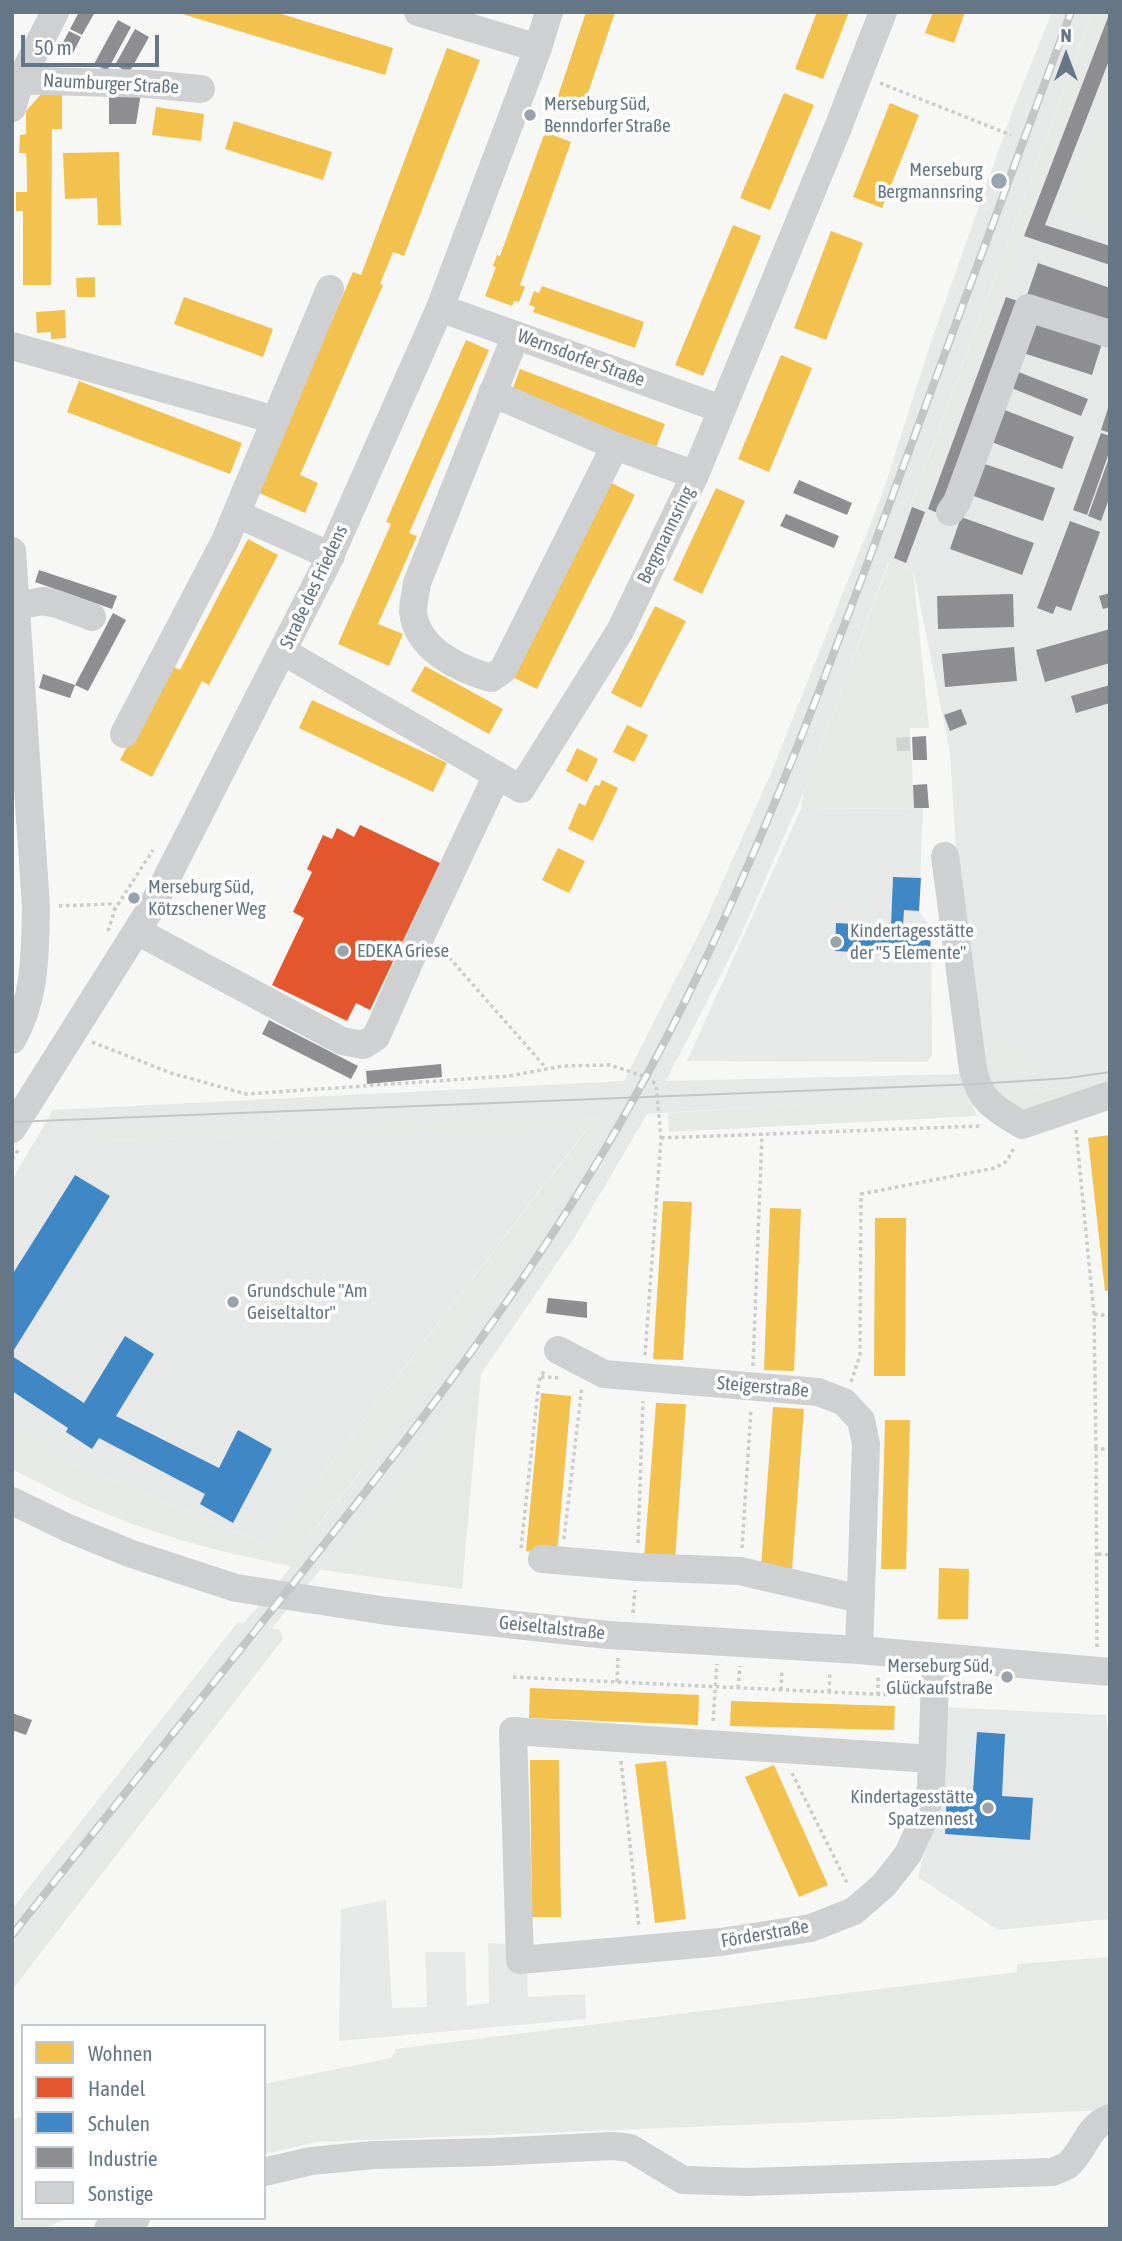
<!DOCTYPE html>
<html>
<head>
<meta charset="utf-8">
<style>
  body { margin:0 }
  #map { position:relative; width:1122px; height:2241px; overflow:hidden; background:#f7f7f6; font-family:"Asap Condensed",sans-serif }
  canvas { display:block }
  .frame { position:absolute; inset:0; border:14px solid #657687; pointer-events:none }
  .legend { position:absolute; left:21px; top:2024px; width:245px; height:196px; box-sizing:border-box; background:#fff; border:2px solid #c1c8cf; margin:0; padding:9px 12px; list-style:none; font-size:21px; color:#657687 }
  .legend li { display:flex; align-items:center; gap:14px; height:35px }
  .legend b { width:35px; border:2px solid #c1c8cf }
  .north { position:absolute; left:1031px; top:21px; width:70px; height:70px; -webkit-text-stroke:5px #fff; paint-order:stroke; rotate:0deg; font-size:19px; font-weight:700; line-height:28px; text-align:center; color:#657687 }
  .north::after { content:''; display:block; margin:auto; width:24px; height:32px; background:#657687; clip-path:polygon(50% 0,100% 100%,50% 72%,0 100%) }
  .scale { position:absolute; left:21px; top:35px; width:138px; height:32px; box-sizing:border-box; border:4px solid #657687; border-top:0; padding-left:9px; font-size:21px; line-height:24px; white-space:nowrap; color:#657687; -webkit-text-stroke:5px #fff; paint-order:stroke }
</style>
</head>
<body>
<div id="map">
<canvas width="1122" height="2241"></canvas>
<div class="frame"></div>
<ul class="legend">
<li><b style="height:19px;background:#f2c14e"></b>Wohnen</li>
<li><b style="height:19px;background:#e4572e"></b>Handel</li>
<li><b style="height:19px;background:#3f88c5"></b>Schulen</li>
<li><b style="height:19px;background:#8d8d92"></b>Industrie</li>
<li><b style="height:19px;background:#d2d3d3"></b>Sonstige</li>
</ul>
<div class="north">N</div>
<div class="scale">50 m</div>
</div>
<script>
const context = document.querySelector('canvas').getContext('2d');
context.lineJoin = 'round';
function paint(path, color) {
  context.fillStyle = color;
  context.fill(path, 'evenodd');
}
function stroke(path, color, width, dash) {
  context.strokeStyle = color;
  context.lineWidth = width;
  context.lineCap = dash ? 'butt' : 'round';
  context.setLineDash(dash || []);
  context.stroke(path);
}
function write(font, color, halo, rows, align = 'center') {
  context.font = font + ' "Asap Condensed",sans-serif';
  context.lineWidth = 7;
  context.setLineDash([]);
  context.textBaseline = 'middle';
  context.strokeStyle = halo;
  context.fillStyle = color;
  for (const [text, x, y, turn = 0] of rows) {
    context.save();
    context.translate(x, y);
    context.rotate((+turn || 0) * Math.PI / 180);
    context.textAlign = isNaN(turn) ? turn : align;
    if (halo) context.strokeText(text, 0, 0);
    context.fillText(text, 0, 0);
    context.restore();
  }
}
paint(new Path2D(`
  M 1052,12 L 1093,12 L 911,504 L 921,507 L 1105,12 L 1110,12 L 1110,1081 L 1063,1088 L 647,1114 L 576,1235 L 481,1374 L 401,1480 L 328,1571 L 320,1570 L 272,1628 L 280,1630 L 12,1965 L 12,1909 L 238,1622 L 244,1623 L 291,1567 L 286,1565 L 359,1474 L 604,1118 L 92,1140 L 586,1130 L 268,1545 L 73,1464 L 12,1424 L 12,1180 L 53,1110 L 624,1081 L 706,919 L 771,773 L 882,495 L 931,342 L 1015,104 ZM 888,563 L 913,570 L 950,752 L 957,867 L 970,1017 L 1043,1072 L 666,1081 L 739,939 L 805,789 Z
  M 923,808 L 919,911 L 931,928 L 932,1055 L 927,1062 L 687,1061 L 801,809 Z
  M 943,1707 L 1106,1715 L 1110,1744 L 1110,1919 L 998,1930 L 918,1877 L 930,1834 Z
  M 386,1900 L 392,2008 L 427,2007 L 425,1952 L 465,1952 L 467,2006 L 489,2003 L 488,1943 L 526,1945 L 528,1997 L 585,1994 L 586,2019 L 339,2041 L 341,1909 Z`), '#e7e9e8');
paint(new Path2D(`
  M 1093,12 L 1105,12 L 921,508 L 911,505 Z
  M 1110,99 L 1110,228 C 1095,221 1070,217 1071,198 Z
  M 889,563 L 913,570 L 929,728 L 910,728 L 914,808 L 801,809 L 805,788 Z
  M 970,1017 L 1044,1072 L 982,1074 Z
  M 1110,1081 L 1110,1083 L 1027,1111 L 1014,1112 L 988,1092 L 1063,1088 Z
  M 968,1093 L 977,1116 L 669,1132 L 668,1113 Z
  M 605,1118 L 532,1238 L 440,1371 L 286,1565 C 217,1552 149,1533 85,1505 C 60,1494 36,1481 12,1469 L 12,1424 L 73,1464 L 268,1545 L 586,1131 L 91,1140 L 92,1132 Z
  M 481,1374 L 462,1589 L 328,1571 L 401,1480 Z
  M 280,1630 L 283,1639 L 12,1990 L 12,1965 Z
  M 1110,1957 L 1110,2110 L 316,2142 L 264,2154 L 264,2084 L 391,2058 L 396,2049 L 1017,1972 L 1017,1964 Z
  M 23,2117 L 23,2218 L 68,2218 L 43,2229 L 12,2229 L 12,2119 Z`), '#e6eae4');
paint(new Path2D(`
  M 275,12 L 393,48 L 385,75 L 179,13 Z
  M 586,12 L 615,12 L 583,108 L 557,99 Z
  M 817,12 L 849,12 L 823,79 L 795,69 Z
  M 933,12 L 965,12 L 954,43 L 925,33 Z
  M 447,48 L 480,60 L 404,256 L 393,252 L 380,284 L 383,285 L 300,475 L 318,483 L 305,513 L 257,492 L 353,272 L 361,275 Z
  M 44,91 L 62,93 L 62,129 L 52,129 L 51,285 L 23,285 L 23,211 L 16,211 L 16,192 L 27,192 L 27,174 L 26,153 L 19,153 L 20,135 L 26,134 L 26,111 Z
  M 784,93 L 814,105 L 770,210 L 740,198 Z
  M 890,103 L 919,115 L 882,208 L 853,197 Z
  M 156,107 L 204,114 L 201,141 L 152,135 Z
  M 234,121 L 332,152 L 323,180 L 225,149 Z
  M 545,132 L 571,142 L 520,285 L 525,287 L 519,302 L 514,301 L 512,306 L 485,296 L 496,267 L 493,266 L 497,255 L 500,256 Z
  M 119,152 L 121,225 L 98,225 L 97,198 L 65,199 L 63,153 Z
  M 733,225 L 761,236 L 703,376 L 675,365 Z
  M 831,231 L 863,243 L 826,340 L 794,328 Z
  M 95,277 L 95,297 L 77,297 L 76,278 Z
  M 542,286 L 644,322 L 635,348 L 533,312 L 535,307 L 529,305 L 534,291 L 539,293 Z
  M 184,297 L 273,329 L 263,357 L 174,324 Z
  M 65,310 L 66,338 L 51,339 L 51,332 L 37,333 L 36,312 Z
  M 466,340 L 489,350 L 409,533 L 417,536 L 378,624 L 403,634 L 389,666 L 338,644 L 391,524 L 386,522 Z
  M 781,355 L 812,368 L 769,472 L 738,459 Z
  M 520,369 L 665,424 L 655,450 L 510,396 Z
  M 79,381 L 242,443 L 230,474 L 67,412 Z
  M 608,481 L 635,495 L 537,689 L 510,676 Z
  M 716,488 L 745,501 L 702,594 L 673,580 Z
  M 248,539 L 278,555 L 209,685 L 202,681 L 152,777 L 120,760 L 170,665 L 180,670 Z
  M 655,606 L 686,621 L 641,708 L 611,693 Z
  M 425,666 L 503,709 L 489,734 L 411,691 Z
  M 312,700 L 447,763 L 433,792 L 299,728 Z
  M 627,725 L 648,735 L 634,762 L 613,752 Z
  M 577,748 L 598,759 L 587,782 L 566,771 Z
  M 602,780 L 618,788 L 593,841 L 568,829 L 579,803 L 585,806 L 595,785 L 599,786 Z
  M 558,848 L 585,861 L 569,893 L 542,880 Z
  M 1110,1135 L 1110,1290 L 1105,1291 L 1088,1138 Z
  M 663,1201 L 692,1202 L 683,1360 L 653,1359 Z
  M 770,1208 L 801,1209 L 794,1371 L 764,1370 Z
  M 875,1218 L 906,1218 L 905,1376 L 874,1376 Z
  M 541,1393 L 571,1396 L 557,1554 L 526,1551 Z
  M 656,1403 L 686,1404 L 675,1560 L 644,1559 Z
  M 773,1407 L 804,1409 L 792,1569 L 761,1566 Z
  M 885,1420 L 910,1420 L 906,1569 L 881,1569 Z
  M 939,1568 L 969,1569 L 968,1619 L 938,1619 Z
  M 530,1688 L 699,1695 L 698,1725 L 529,1718 Z
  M 731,1701 L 895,1706 L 894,1730 L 730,1726 Z
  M 530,1760 L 559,1760 L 561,1917 L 532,1917 Z
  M 666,1761 L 686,1919 L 655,1923 L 635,1764 Z
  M 774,1765 L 828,1885 L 799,1897 L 745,1777 Z`), '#f2c14e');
paint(new Path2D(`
  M 360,825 L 440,863 L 370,1010 L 356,1003 L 347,1021 L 272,985 L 304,918 L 293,912 L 312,872 L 307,869 L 323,835 L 332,839 L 337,828 L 354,837 Z`), '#e4572e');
paint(new Path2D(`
  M 893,877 L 921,878 L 919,911 L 904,910 L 903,926 L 931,928 L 930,956 L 835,951 L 836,923 L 891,926 Z
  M 75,1175 L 110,1196 L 12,1353 L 12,1275 Z
  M 125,1336 L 154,1354 L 116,1416 L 219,1468 L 238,1430 L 272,1449 L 233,1523 L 200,1504 L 205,1494 L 99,1438 L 92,1449 L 66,1432 L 68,1428 L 12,1391 L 12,1356 L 84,1403 Z
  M 977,1732 L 1005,1734 L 1002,1796 L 1033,1798 L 1030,1840 L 945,1834 L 947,1790 L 973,1791 Z`), '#3f88c5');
paint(new Path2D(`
  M 79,12 L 95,12 L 82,35 L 70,29 Z
  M 1110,12 L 1110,58 L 1045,225 L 1110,246 L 1110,265 L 1024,236 Z
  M 118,20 L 131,27 L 107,71 L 94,64 Z
  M 135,29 L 149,37 L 129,73 L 115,65 Z
  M 69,31 L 81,37 L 71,57 L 59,50 Z
  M 109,90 L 141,93 L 136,124 L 109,124 Z
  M 1038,263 L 1110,288 L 1110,325 L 1027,295 Z
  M 1006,297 L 1018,301 L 940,514 L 928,509 Z
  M 1034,322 L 1102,343 L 1092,375 L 1023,353 Z
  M 1016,371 L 1088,399 L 1081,416 L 1009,387 Z
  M 1109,405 L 1110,405 L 1110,433 L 1101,430 Z
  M 1002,409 L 1074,437 L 1062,469 L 989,441 Z
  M 1101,433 L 1110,436 L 1110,450 L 1087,515 L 1073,510 Z
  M 1110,455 L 1110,496 L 1101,521 L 1088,516 Z
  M 982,463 L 1055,488 L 1043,521 L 971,495 Z
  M 799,480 L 852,503 L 847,515 L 793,493 Z
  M 912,507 L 925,512 L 906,563 L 894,558 Z
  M 786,514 L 839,536 L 834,548 L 780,526 Z
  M 961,517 L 1034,543 L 1022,575 L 950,549 Z
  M 1070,521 L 1100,532 L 1071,611 L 1056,606 L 1053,614 L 1037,608 Z
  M 39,570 L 117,596 L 112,609 L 35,582 Z
  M 1110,593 L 1110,607 L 1103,609 L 1099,596 Z
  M 1013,594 L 1014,627 L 938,629 L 937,596 Z
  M 113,613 L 126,620 L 88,691 L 75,685 Z
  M 1110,629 L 1110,663 L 1045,682 L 1036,650 Z
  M 1014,647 L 1017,681 L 945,687 L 942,654 Z
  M 43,674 L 75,685 L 70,698 L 39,688 Z
  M 1110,685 L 1110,703 L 1076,713 L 1071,696 Z
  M 961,709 L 967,724 L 950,731 L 944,715 Z
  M 926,736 L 927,760 L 913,760 L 912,737 Z
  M 927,784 L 929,808 L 914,808 L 913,785 Z
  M 269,1020 L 358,1066 L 351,1079 L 262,1034 Z
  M 441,1064 L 442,1077 L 367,1084 L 366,1071 Z
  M 548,1298 L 587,1302 L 587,1318 L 546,1313 Z
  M 12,1713 L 32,1720 L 26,1735 L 12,1730 Z`), '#8d8d92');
paint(new Path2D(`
  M 910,737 L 910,751 L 897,751 L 896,738 Z`), '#d2d3d3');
stroke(new Path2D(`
  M 880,83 L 1011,135
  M 59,906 L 110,904 L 115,909
  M 108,931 L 115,909 L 153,850
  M 440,947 L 547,1069
  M 92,1042 L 171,1073 L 246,1094 L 509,1076 L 563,1066 L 610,1065 L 646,1077 L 656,1084 L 661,1138 L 645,1355
  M 1076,1130 L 1094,1314 L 1096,1449
  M 661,1138 L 981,1126
  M 12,1159 L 19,1149
  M 1094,1314 L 1110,1316
  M 753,1366 L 762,1134
  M 541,1377 L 560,1378
  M 851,1382 L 860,1355 L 861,1194 L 995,1168 L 1007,1161 L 1015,1146
  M 564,1539 L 582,1386
  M 638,1543 L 643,1401
  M 521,1548 L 539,1381 L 545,1369
  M 742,1548 L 751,1409
  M 1098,1554 L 1110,1555
  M 633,1613 L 635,1590
  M 1097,1647 L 1096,1449 L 1110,1449
  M 513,1677 L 913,1696
  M 617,1682 L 618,1658
  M 738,1688 L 740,1666
  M 781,1690 L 782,1669
  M 829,1692 L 830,1672
  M 878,1695 L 878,1675
  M 713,1721 L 717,1664
  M 621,1761 L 639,1927
  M 792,1773 L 848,1885`), '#cccccd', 3.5, [3.5, 3.5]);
stroke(new Path2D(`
  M 418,12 L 538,48
  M 12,80 L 148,84 L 201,89
  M 12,108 L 21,79 L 55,12
  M 440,308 L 721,409
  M 516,335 L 417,583 C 416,592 413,602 413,611 C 416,649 459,669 491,678 L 503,670 L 615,446 L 695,475
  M 12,346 L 276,420
  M 492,393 L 615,446
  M 950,512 L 957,502 L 1028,308 L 1110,334
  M 237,514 L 331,556
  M 12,551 L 36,907 C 35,952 36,999 12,1040
  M 15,606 L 43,601 L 57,604 L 92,617
  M 284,652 L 521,789 L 620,631 L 695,475 L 837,130 L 883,12
  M 124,734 L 225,541 L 330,289
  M 945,856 L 973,1070 C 981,1103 995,1108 1022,1125 L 1110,1095
  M 137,931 L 342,1041 L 363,1045 L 376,1037 L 420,938 L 497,775
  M 12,1129 L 153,905 L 326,565 L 440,308 L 538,48 L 549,12
  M 558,1350 L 604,1374 L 818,1392 L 844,1402 L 861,1420 L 866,1444 L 859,1650
  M 12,1501 L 68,1528 L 129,1553 L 236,1588 L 387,1611 L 608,1635 L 859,1650 L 1110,1672
  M 542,1559 L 637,1567 L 740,1571 L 860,1599
  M 932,1759 L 513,1731 L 520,1960 L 721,1942 L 811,1928 L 854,1911 L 884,1885 L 908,1854 L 925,1817 L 931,1786 L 936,1657
  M 264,2172 L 311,2161 L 374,2155 L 492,2152 L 613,2146 L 630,2148 L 683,2180 L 747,2182 L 1052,2172 C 1057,2170 1063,2168 1068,2165 C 1084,2151 1088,2125 1110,2118
  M 108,2229 L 136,2218`), '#ced0d1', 28);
stroke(new Path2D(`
  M 12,1122 L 976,1084 L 1068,1078 L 1110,1072`), '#c4c6c6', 2);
const rail = new Path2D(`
  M 12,1935 C 93,1833 174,1732 256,1630 C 381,1474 506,1318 608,1144 C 724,947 803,738 882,524 C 945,353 1008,183 1071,12`);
stroke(rail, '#c4c6c6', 8);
stroke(rail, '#fff', 5, [16]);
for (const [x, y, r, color] of [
  [530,115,7,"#98a3ae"],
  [999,181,9,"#98a3ae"],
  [134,898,7,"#98a3ae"],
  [836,942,7,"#98a3ae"],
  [343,951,7,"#98a3ae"],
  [233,1302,7,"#98a3ae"],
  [1007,1677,7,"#98a3ae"],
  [988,1808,7,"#98a3ae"]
]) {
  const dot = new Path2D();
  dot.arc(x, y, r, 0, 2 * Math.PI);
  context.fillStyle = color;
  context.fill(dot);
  stroke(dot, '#fff', 2.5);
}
write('19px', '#657687', '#fff', [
  ["Naumburger Straße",111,84,3],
  ["Wernsdorfer Straße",581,358,20],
  ["Bergmannsring",666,535,-64],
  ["Straße des Friedens",314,587,-65],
  ["Steigerstraße",763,1387,5],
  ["Geiseltalstraße",552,1628,6],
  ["Förderstraße",765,1934,-10]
]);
write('19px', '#657687', '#fff', [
  ["Merseburg Süd,",544,104],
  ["Benndorfer Straße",544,126],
  ["Merseburg",983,170,"right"],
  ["Bergmannsring",983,192,"right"],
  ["Merseburg Süd,",148,887],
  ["Kötzschener Weg",148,909],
  ["Kindertagesstätte",850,931],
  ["der \"5 Elemente\"",850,953],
  ["EDEKA Griese",357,951],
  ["Grundschule \"Am",247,1291],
  ["Geiseltaltor\"",247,1313],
  ["Merseburg Süd,",993,1666,"right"],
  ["Glückaufstraße",993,1688,"right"],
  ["Kindertagesstätte",974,1797,"right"],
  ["Spatzennest",974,1819,"right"]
], 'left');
</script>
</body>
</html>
